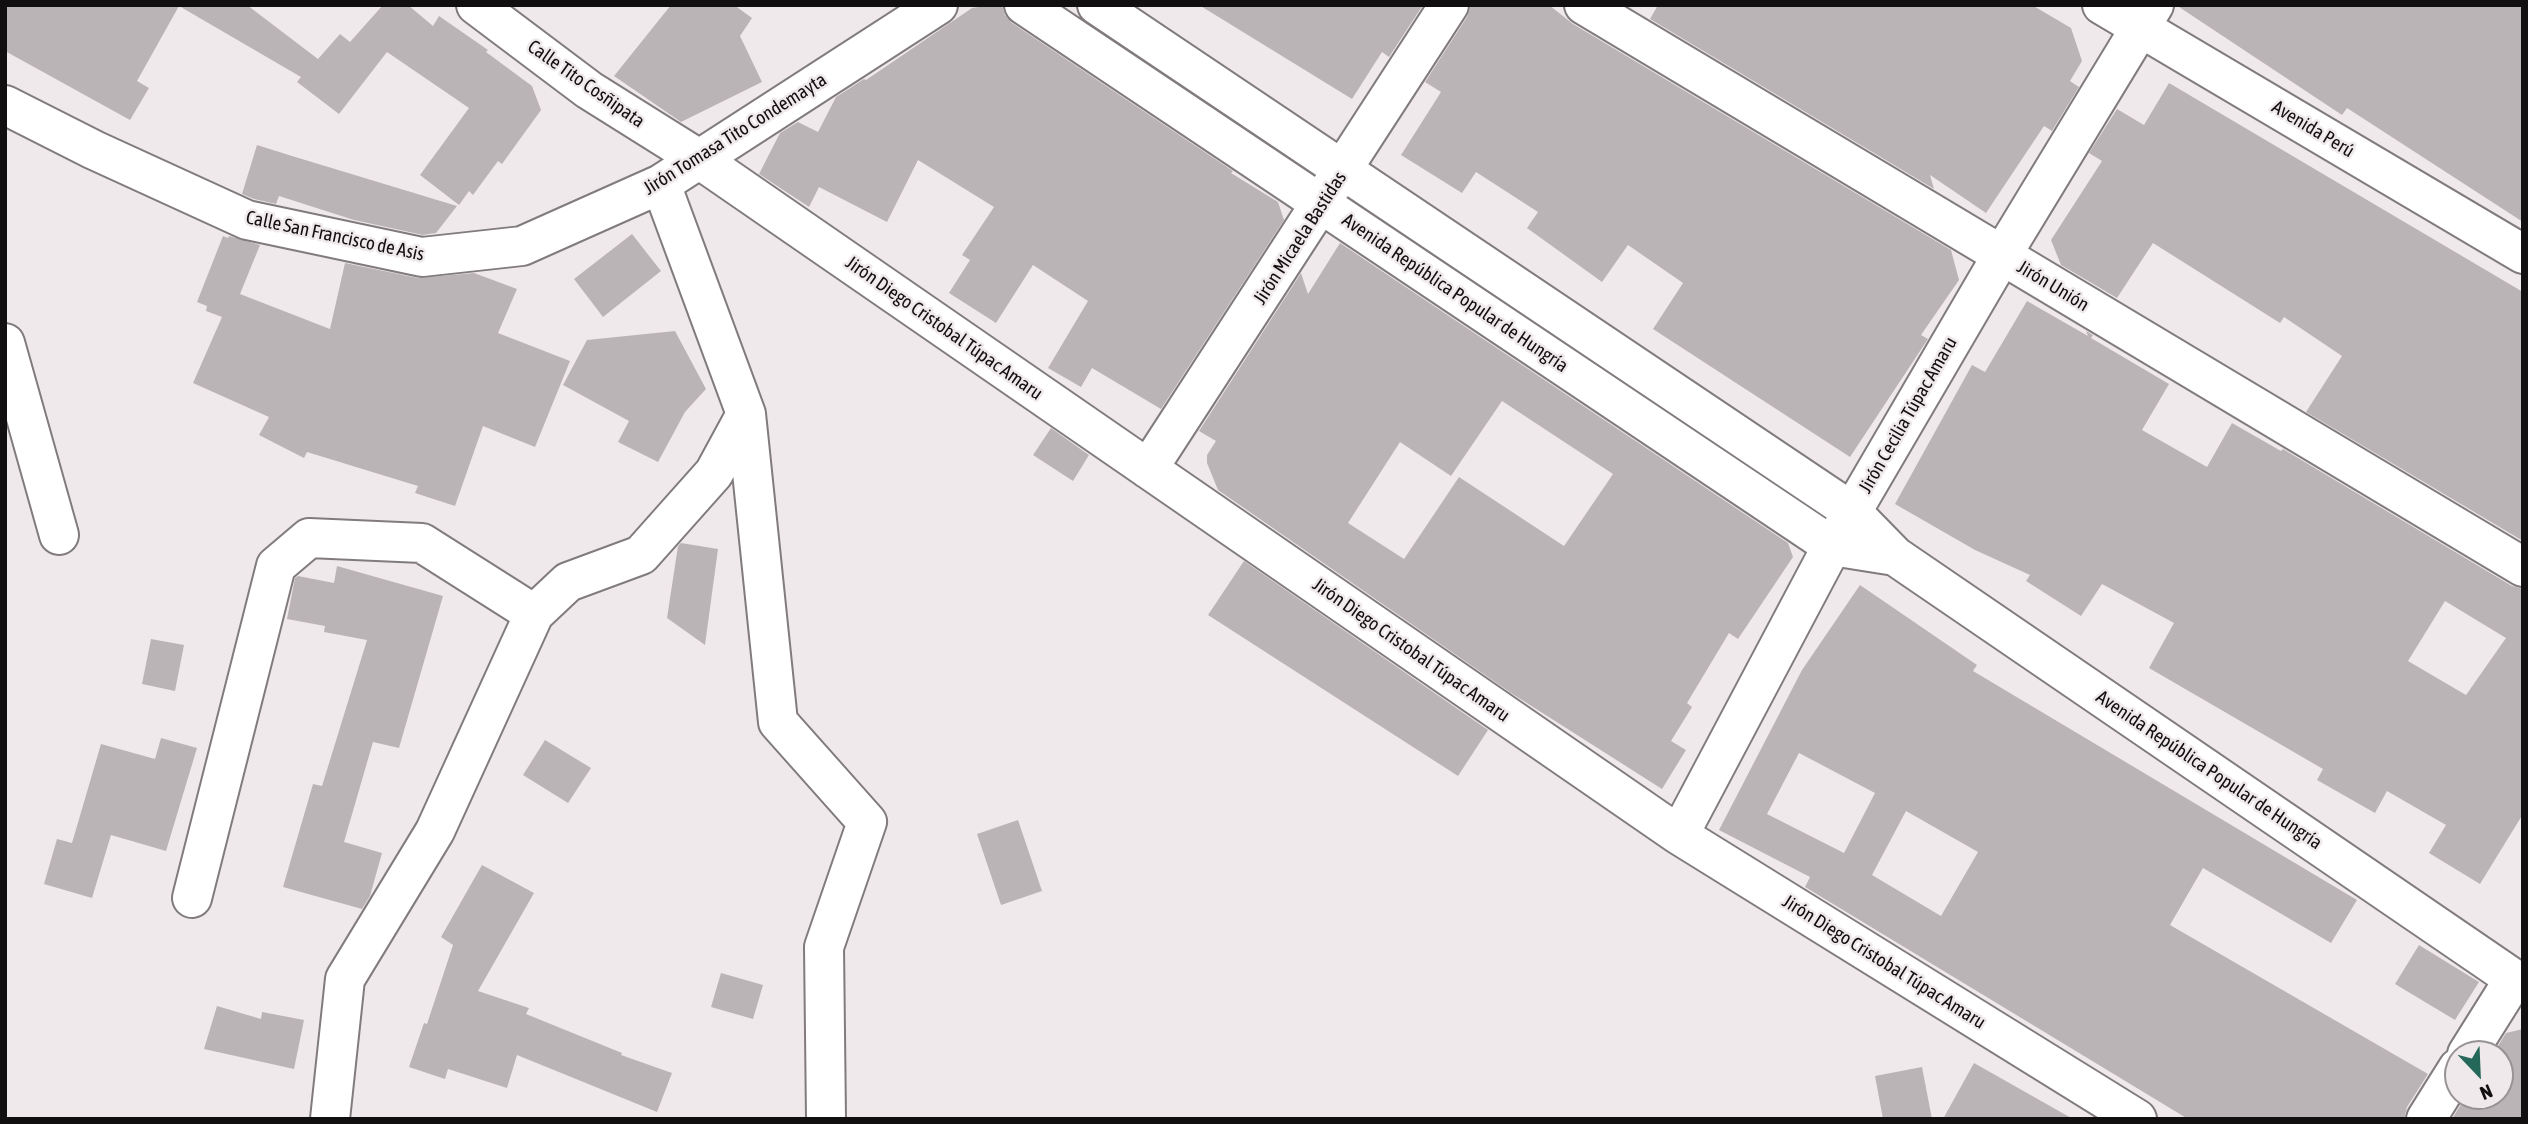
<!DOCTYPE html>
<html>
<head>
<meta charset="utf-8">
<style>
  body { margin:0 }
  #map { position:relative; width:2528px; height:1124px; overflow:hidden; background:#f0e9ec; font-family:"Asap Condensed",sans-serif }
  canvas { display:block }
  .frame { position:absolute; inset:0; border:7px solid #120f10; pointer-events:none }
  .north { position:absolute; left:2444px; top:1040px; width:70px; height:70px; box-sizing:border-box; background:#f0e9ec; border:2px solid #979294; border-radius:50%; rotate:157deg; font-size:19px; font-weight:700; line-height:28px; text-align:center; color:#120f10 }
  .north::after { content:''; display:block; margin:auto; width:24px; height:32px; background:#25685a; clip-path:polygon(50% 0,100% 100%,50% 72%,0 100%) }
</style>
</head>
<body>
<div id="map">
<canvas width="2528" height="1124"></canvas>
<div class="frame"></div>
<div class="north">N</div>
</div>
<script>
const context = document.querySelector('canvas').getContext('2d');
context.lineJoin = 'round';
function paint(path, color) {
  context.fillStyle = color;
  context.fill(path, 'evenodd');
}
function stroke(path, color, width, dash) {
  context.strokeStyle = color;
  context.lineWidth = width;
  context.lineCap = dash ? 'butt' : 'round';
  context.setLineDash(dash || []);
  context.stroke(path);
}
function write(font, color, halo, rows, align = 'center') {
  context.font = font + ' "Asap Condensed",sans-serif';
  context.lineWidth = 5;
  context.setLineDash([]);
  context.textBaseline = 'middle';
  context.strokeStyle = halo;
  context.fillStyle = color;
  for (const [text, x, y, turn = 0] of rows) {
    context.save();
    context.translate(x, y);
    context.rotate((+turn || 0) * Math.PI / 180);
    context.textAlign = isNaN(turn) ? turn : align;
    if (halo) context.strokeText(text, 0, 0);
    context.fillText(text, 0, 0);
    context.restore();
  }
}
paint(new Path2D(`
  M 5,5 L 247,5 L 318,59 L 340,34 L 350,42 L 383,5 L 408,5 L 433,26 L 439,16 L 488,50 L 486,52 L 532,86 L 541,110 L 502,164 L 498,161 L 473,195 L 469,191 L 459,205 L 420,175 L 469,108 L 387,52 L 339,114 L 297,82 L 301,77 L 179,6 L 137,81 L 149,88 L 130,120 L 5,51 Z
  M 671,5 L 734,5 L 752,18 L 740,36 L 762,82 L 681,122 L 614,76 Z
  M 992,5 L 1002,5 L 1005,15 L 1012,23 L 1233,171 L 1231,173 L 1278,202 L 1284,220 L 1161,409 L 1092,368 L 1081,387 L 1048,368 L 1088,301 L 1033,265 L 996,323 L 949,293 L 970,260 L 962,255 L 994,207 L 918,160 L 887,222 L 819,187 L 809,207 L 759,174 L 780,133 L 798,122 L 818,132 L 836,97 L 864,79 L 866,80 L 972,8 Z
  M 1199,5 L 1423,5 L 1389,57 L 1382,52 L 1352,99 Z
  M 1471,5 L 1549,5 L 1573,24 L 1951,250 L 1959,280 L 1921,335 L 1928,339 L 1850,457 L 1653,329 L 1683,283 L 1628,245 L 1602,282 L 1527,228 L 1538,212 L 1476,172 L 1462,193 L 1401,155 L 1441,92 L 1425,82 L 1467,17 Z
  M 1658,5 L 2032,5 L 2071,28 L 2082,61 L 2070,81 L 2079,87 L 2052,131 L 2044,126 L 1986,213 L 1930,175 L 1934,189 L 1650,19 Z
  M 2176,5 L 2523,5 L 2523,222 L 2347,108 L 2342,115 Z
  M 2169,83 L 2523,292 L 2523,541 L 2306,412 L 2342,356 L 2284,317 L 2280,323 L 2153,243 L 2117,298 L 2061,265 L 2051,240 L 2102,161 L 2089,153 L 2117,109 L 2144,125 Z
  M 257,145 L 292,156 L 457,206 L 436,233 L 423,235 L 354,220 L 279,196 L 276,204 L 254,199 L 242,194 Z
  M 632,234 L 661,271 L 603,317 L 574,279 Z
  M 223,236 L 228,238 L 229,236 L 260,245 L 240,294 L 330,329 L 345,263 L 418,278 L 474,273 L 517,289 L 498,333 L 570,361 L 535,447 L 483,426 L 455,506 L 415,493 L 418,486 L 307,452 L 304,458 L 259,435 L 269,417 L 193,383 L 222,317 L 206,311 L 207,306 L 197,302 Z
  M 1340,243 L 1788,543 L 1793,557 L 1738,639 L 1729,633 L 1687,703 L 1692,707 L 1671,741 L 1686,750 L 1662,789 L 1511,693 L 1218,490 L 1207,463 L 1207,455 L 1216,441 L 1199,431 L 1301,273 L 1308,294 ZM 1502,401 L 1613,474 L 1564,546 L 1459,477 L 1404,559 L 1348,523 L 1400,442 L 1451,476 Z
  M 2027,301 L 2088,336 L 2086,331 L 2093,335 L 2091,338 L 2169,384 L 2142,430 L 2207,467 L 2232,423 L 2281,451 L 2283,449 L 2512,586 L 2523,589 L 2523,814 L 2480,884 L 2429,853 L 2446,825 L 2387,791 L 2375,813 L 2317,780 L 2323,769 L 2149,668 L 2174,623 L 2102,584 L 2081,616 L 2026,581 L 2030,575 L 1975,550 L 1895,504 L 1972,365 L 1985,372 ZM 2445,601 L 2506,638 L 2466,695 L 2408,661 Z
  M 675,331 L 706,389 L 685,412 L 658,462 L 618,442 L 629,421 L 563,385 L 587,340 Z
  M 1051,428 L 1089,455 L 1073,481 L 1033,455 Z
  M 681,543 L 718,549 L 705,645 L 667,618 L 678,546 Z
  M 1244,561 L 1488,730 L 1458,776 L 1208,615 Z
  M 337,566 L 443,596 L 399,748 L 373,742 L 344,842 L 382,853 L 370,896 L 362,909 L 283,887 L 313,784 L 322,786 L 367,640 L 324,632 L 325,626 L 287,619 L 295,578 L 298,576 L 334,583 Z
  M 1860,585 L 1977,665 L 1973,671 L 2357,900 L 2331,943 L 2203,868 L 2170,925 L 2428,1074 L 2407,1107 L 2404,1119 L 2188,1119 L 1805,887 L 1810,877 L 1719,830 L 1802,670 ZM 1799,753 L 1875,793 L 1844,853 L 1767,814 ZM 1906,811 L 1978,852 L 1941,916 L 1872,875 Z
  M 151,639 L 184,645 L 175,691 L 142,684 Z
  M 161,738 L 197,748 L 166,851 L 111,835 L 92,898 L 44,884 L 57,839 L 72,843 L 101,744 L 155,759 Z
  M 545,740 L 591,768 L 568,803 L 523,775 Z
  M 1018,820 L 1042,891 L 1001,905 L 977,834 Z
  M 482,865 L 534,893 L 478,991 L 529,1008 L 526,1014 L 622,1053 L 621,1055 L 672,1073 L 657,1112 L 517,1055 L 507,1088 L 448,1069 L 445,1079 L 409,1067 L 424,1023 L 427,1024 L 453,945 L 441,937 Z
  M 2419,945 L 2479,982 L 2455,1020 L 2395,984 Z
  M 721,973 L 763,985 L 753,1019 L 711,1007 Z
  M 217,1006 L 261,1019 L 262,1012 L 304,1020 L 294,1069 L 204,1049 Z
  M 2523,1029 L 2523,1119 L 2452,1119 L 2466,1096 L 2500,1096 L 2500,1054 L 2493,1054 L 2506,1033 Z
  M 1974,1063 L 2073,1119 L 1943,1119 Z
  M 1922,1067 L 1932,1119 L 1883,1119 L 1875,1076 Z`), '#bbb4b6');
const minor = new Path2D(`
  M 476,5 L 589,90 L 699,159 L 1679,835 L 2137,1119
  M 1024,5 L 1832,546 L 1895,556
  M 1097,5 L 1851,511 L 1895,556 L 2523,985
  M 1584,5 L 2523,567
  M 2102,5 L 2523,254
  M 5,105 L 94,150 L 247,220 L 422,257 L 522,246 L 661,184 L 938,5
  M 5,343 L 59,535
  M 746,414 L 778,722 L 867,822 L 824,947 L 826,1119
  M 1148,469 L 1449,5
  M 1679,835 L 1832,546 L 2002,255 L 2154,5
  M 192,898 L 276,566 L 309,538 L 422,543 L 534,614
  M 2467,1054 L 2514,979
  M 330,1119 L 345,979 L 435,831 L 534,614 L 568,582 L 641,555 L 714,473 L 746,414 L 661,184
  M 2426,1119 L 2458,1068`);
stroke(minor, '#817b7d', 42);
stroke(minor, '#fff', 38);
write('19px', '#120f10', '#f0e9ec', [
  ["Calle Tito Cosñipata",586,84,35],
  ["Avenida Perú",2313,129,31],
  ["Jirón Tomasa Tito Condemayta",735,134,-32],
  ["Calle San Francisco de Asis",335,236,12],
  ["Jirón Micaela Bastidas",1300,238,-57],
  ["Jirón Unión",2053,286,31],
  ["Avenida República Popular de Hungría",1455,293,34],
  ["Jirón Diego Cristobal Túpac Amaru",944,328,35],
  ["Jirón Cecilia Túpac Amaru",1908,415,-60],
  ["Jirón Diego Cristobal Túpac Amaru",1411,650,35],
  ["Avenida República Popular de Hungría",2209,770,34],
  ["Jirón Diego Cristobal Túpac Amaru",1884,962,32]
]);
</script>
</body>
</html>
